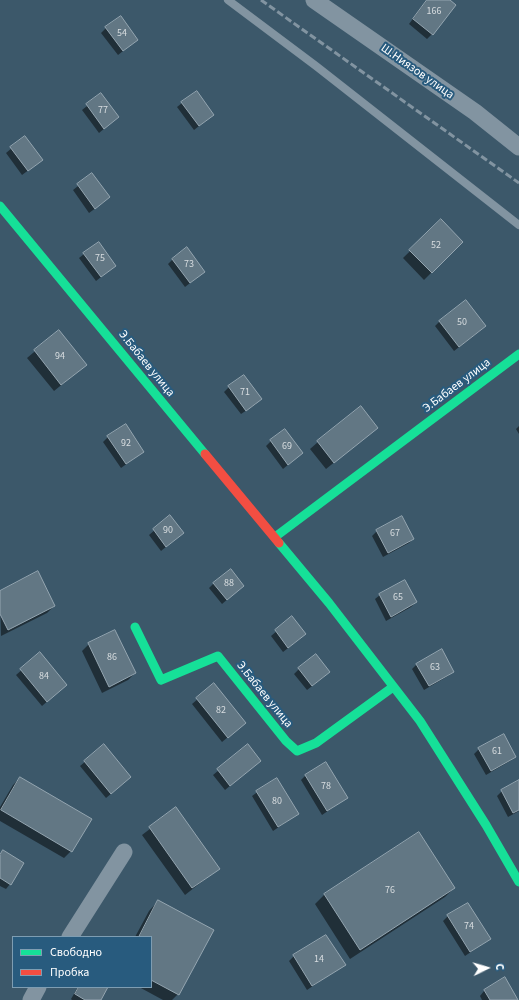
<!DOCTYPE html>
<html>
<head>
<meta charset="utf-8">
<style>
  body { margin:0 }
  #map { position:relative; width:519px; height:1000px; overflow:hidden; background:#3c586a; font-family:"Source Sans 3",sans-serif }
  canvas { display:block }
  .legend { position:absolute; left:12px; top:936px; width:140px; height:52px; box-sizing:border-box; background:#285b7e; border:1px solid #7e9db2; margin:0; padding:5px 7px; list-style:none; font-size:12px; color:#fff }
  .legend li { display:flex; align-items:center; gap:8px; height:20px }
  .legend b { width:20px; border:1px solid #7e9db2 }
  .north { position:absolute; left:467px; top:948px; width:40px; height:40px; -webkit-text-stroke:3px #285b7e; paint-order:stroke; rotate:85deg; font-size:11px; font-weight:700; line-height:16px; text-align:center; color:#fff }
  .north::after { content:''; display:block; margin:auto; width:14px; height:18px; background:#fff; clip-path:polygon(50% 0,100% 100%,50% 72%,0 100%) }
</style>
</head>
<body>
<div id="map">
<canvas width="519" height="1000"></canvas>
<ul class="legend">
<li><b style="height:5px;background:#16e098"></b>Свободно</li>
<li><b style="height:5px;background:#f24e42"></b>Пробка</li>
</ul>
<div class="north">С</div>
</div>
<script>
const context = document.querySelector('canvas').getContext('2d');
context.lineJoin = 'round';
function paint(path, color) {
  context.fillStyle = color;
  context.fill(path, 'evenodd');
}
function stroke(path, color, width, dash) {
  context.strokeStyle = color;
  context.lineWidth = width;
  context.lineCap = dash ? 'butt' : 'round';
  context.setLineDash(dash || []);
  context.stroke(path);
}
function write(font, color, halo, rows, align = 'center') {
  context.font = font + ' "Source Sans 3",sans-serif';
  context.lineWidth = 4;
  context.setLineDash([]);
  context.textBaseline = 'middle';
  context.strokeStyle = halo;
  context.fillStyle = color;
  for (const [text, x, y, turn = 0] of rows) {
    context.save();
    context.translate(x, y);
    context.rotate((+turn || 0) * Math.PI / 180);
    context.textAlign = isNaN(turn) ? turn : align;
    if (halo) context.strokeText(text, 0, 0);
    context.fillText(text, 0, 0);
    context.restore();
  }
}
paint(new Path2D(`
  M 427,0 L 448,0 L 432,34 L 427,39 L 409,24 Z
  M 106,28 L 137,40 L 118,55 L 101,33 Z
  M 101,95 L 118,117 L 99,133 L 82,110 Z
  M 182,103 L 213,115 L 194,130 L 177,107 Z
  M 25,137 L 42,160 L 22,175 L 6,153 Z
  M 92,175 L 104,202 L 89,213 L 73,190 Z
  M 441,221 L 462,242 L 424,280 L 403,258 Z
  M 84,254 L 115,266 L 96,281 L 79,258 Z
  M 173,259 L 199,276 L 185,287 L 168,264 Z
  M 440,321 L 480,331 L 454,351 L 435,326 Z
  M 59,331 L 86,365 L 54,391 L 27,358 Z
  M 229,387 L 256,404 L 241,414 L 224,392 Z
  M 519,426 L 519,434 L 516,429 Z
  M 377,428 L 326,469 L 310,449 L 318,442 Z
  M 108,437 L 143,452 L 121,468 L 103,442 Z
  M 271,441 L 302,453 L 283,469 L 266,446 Z
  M 170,517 L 178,537 L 161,551 L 149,535 Z
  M 377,531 L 413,539 L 409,543 L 383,557 L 372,536 Z
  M 214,583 L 243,586 L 222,604 L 209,588 Z
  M 0,592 L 54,606 L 47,613 L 1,636 Z
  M 380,595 L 416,602 L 411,607 L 386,621 L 375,599 Z
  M 292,618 L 300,639 L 283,652 L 271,636 Z
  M 89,644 L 135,673 L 128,680 L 102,693 L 82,651 Z
  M 40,654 L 66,685 L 42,706 L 16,675 Z
  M 417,664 L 453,672 L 448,676 L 424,690 L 412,669 Z
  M 299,669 L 324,677 L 307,690 L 294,674 Z
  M 214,685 L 245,723 L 222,742 L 192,704 Z
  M 104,746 L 125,782 L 106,798 L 80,766 Z
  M 248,746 L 260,761 L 225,790 L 213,775 Z
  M 479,749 L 515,757 L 510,761 L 486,775 L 474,754 Z
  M 305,776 L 347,798 L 322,815 L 301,780 Z
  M 20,778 L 71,851 L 64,858 L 0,821 L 0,807 L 13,785 Z
  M 276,779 L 298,814 L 273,831 L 252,796 Z
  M 519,782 L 519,811 L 508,817 L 497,796 L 502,791 Z
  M 176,809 L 218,869 L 185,895 L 142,835 Z
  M 419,834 L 454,888 L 445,897 L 350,959 L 315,904 L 324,895 Z
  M 3,851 L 10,884 L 6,889 L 0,886 L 0,854 Z
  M 158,901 L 178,994 L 172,1000 L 163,1000 L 139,987 L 151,987 L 151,937 L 135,937 L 149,911 Z
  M 448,916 L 490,939 L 465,956 L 443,921 Z
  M 294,956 L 344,965 L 307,990 L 289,961 Z
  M 504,979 L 517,1000 L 482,1000 L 480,996 L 484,991 Z
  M 78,987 L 107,987 L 100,1000 L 72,1000 L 71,999 Z`), '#0007');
const building = new Path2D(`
  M 427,0 L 450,0 L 456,5 L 433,35 L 413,19 Z
  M 121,16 L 138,40 L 123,51 L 105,27 Z
  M 197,91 L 214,115 L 199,126 L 181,102 Z
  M 101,93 L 119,117 L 104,129 L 86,104 Z
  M 25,136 L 43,160 L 28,171 L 10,147 Z
  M 92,173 L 110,197 L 95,209 L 77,184 Z
  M 441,219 L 463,242 L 432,273 L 409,250 Z
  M 99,242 L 116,266 L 101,277 L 83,253 Z
  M 187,247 L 205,272 L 190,283 L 172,259 Z
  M 466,300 L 486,326 L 459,347 L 439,321 Z
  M 59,330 L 87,365 L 61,385 L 34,350 Z
  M 244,375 L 262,399 L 246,411 L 228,386 Z
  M 361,406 L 378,428 L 334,463 L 317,441 Z
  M 126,424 L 144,452 L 126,464 L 107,436 Z
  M 285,429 L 303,453 L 288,465 L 270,440 Z
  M 170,515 L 184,533 L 166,547 L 153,529 Z
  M 402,516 L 414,539 L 388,553 L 376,530 Z
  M 231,569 L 244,586 L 227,600 L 213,583 Z
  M 38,571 L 55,606 L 8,630 L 0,614 L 0,591 Z
  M 405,580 L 417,602 L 391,617 L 379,594 Z
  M 292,616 L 306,634 L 288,648 L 275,630 Z
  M 115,630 L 136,673 L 109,687 L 88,643 Z
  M 442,649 L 454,672 L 429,686 L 416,664 Z
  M 40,652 L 67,685 L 47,702 L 20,669 Z
  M 316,654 L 330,672 L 312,686 L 298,668 Z
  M 214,683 L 246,723 L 228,738 L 196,698 Z
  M 504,734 L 516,757 L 491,771 L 478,748 Z
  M 104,744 L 131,777 L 111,794 L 84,761 Z
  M 248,744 L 261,761 L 230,786 L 217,769 Z
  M 326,762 L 348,798 L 327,811 L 305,775 Z
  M 20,777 L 92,819 L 72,852 L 1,810 Z
  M 277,778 L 299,814 L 278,827 L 256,791 Z
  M 519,780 L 519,810 L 513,813 L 501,790 Z
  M 176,807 L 220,869 L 192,888 L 149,827 Z
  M 419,832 L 455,888 L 360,950 L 324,894 Z
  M 3,850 L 24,863 L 11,885 L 0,878 L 0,855 Z
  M 158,900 L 214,930 L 179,995 L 151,980 L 151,937 L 139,937 Z
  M 468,903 L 491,939 L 470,952 L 447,915 Z
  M 326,935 L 346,965 L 312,986 L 293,955 Z
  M 505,977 L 518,1000 L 490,1000 L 484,990 Z
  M 79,987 L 108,987 L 101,1000 L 85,1000 L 75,994 Z`);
paint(building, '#627784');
stroke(building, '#94a5b0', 1);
stroke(new Path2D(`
  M 228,0 L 316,66 L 519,225`), '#8294a1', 8);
stroke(new Path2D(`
  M 314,0 L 475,112 L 519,147
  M 70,937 L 124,852
  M 31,1000 L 38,987`), '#8294a1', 17);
stroke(new Path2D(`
  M 0,206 L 205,454
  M 275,537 L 519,354
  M 279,543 L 329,603 L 420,721 L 486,825 L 519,882
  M 135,627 L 161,680 L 218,656 L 286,741 L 297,751 L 316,743 L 393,687`), '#16e098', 9);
stroke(new Path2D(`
  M 205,454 L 279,543`), '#f24e42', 9);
stroke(new Path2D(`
  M 261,0 L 519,183`), '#8294a1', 3, [7, 3]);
write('10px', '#d8dde0', null, [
  ["166",434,12],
  ["54",122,34],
  ["77",103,111],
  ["52",436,246],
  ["75",100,259],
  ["73",189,265],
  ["50",462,323],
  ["94",60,357],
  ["71",245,393],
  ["92",126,444],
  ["69",287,447],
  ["90",168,531],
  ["67",395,534],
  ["88",229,584],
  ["65",398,598],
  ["86",112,658],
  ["63",435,668],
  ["84",44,677],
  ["82",221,711],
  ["61",497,752],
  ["78",326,787],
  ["80",277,802],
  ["76",390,891],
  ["74",469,927],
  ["14",319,960]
]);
write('12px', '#fff', '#285b7e', [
  ["Ш.Ниязов улица",417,72,35],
  ["Э.Бабаев улица",146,364,51],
  ["Э.Бабаев улица",457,386,-37],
  ["Э.Бабаев улица",264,695,51]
]);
</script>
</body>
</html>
